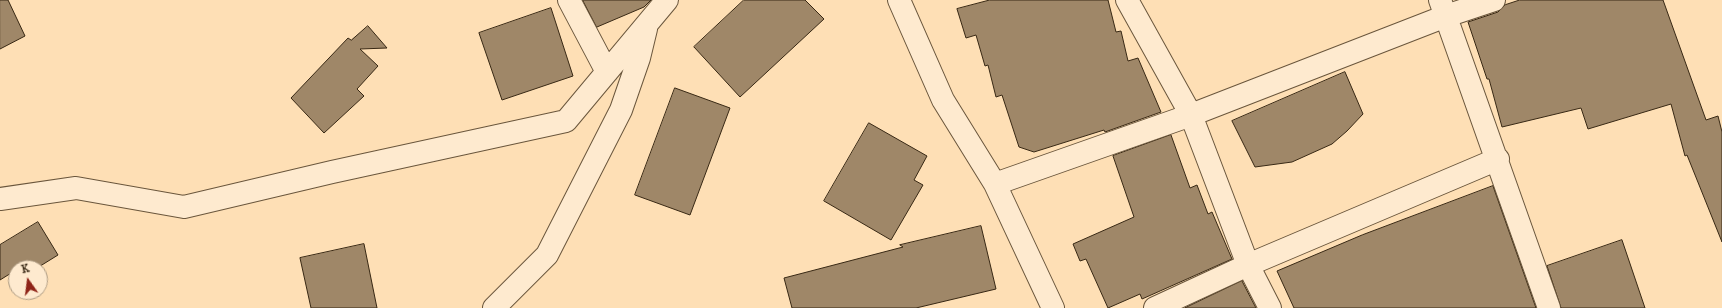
<!DOCTYPE html>
<html>
<head>
<meta charset="utf-8">
<style>
  body { margin:0 }
  #map { position:relative; width:1722px; height:308px; overflow:hidden; background:#fedfb5; font-family:"IM FELL DW Pica",serif }
  canvas { display:block }
  .north { position:absolute; left:8px; top:260px; width:40px; height:40px; box-sizing:border-box; background:#feeacf; border:1px solid #af9c84; border-radius:50%; rotate:346deg; font-size:11px; font-weight:700; line-height:16px; text-align:center; color:#382814 }
  .north::after { content:''; display:block; margin:auto; width:14px; height:18px; background:#8f2418; clip-path:polygon(50% 0,100% 100%,50% 72%,0 100%) }
</style>
</head>
<body>
<div id="map">
<canvas width="1722" height="308"></canvas>
<div class="north">K</div>
</div>
<script>
const context = document.querySelector('canvas').getContext('2d');
context.lineJoin = 'round';
function paint(path, color) {
  context.fillStyle = color;
  context.fill(path, 'evenodd');
}
function stroke(path, color, width, dash) {
  context.strokeStyle = color;
  context.lineWidth = width;
  context.lineCap = dash ? 'butt' : 'round';
  context.setLineDash(dash || []);
  context.stroke(path);
}
const building = new Path2D(`
  M 0,0 L 8,0 L 25,36 L 0,49 Z
  M 583,0 L 651,0 L 644,7 L 597,27 Z
  M 744,0 L 805,0 L 824,19 L 740,97 L 694,47 Z
  M 990,0 L 1108,0 L 1116,32 L 1121,31 L 1128,61 L 1138,58 L 1161,112 L 1105,132 L 1104,130 L 1034,152 L 1019,147 L 1002,95 L 996,97 L 988,65 L 985,66 L 976,35 L 966,38 L 957,9 Z
  M 1520,0 L 1663,0 L 1706,120 L 1718,116 L 1722,132 L 1722,242 L 1687,155 L 1685,156 L 1671,104 L 1588,129 L 1581,108 L 1502,127 L 1489,79 L 1487,79 L 1468,22 L 1498,12 L 1505,5 Z
  M 551,8 L 573,76 L 502,100 L 479,33 Z
  M 368,26 L 387,48 L 360,49 L 378,66 L 357,89 L 364,96 L 324,133 L 291,98 L 348,38 L 351,40 Z
  M 1345,72 L 1363,114 L 1347,131 L 1332,144 L 1292,162 L 1255,167 L 1232,121 Z
  M 675,88 L 730,108 L 690,215 L 635,195 Z
  M 869,123 L 927,156 L 914,180 L 923,185 L 891,240 L 824,201 Z
  M 1171,135 L 1190,188 L 1197,185 L 1208,214 L 1212,212 L 1232,259 L 1142,299 L 1140,294 L 1108,308 L 1086,259 L 1080,261 L 1073,244 L 1134,217 L 1113,156 Z
  M 1493,186 L 1536,308 L 1294,308 L 1277,271 L 1362,235 Z
  M 38,222 L 58,255 L 37,268 L 16,268 L 16,270 L 0,280 L 0,245 Z
  M 981,226 L 996,289 L 916,308 L 792,308 L 784,278 L 903,247 L 900,245 Z
  M 1622,240 L 1645,308 L 1561,308 L 1547,266 Z
  M 364,244 L 377,308 L 311,308 L 300,258 Z
  M 1242,281 L 1256,308 L 1185,308 Z`);
paint(building, '#9f8768');
stroke(building, '#382814', 1);
const minor = new Path2D(`
  M 569,0 L 607,72
  M 899,0 L 943,100 L 995,184 L 1053,308
  M 1127,0 L 1191,115 L 1248,265 L 1270,308
  M 1440,0 L 1549,308
  M 995,184 L 1191,115 L 1446,16 L 1494,0
  M 0,199 L 76,188 L 184,207 L 332,172 L 566,121 L 667,0
  M 494,308 L 547,255 L 621,110 L 639,58 L 646,29
  M 1155,308 L 1248,265 L 1498,159`);
stroke(minor, '#6a563c', 24);
stroke(minor, '#feeacf', 22);
</script>
</body>
</html>
